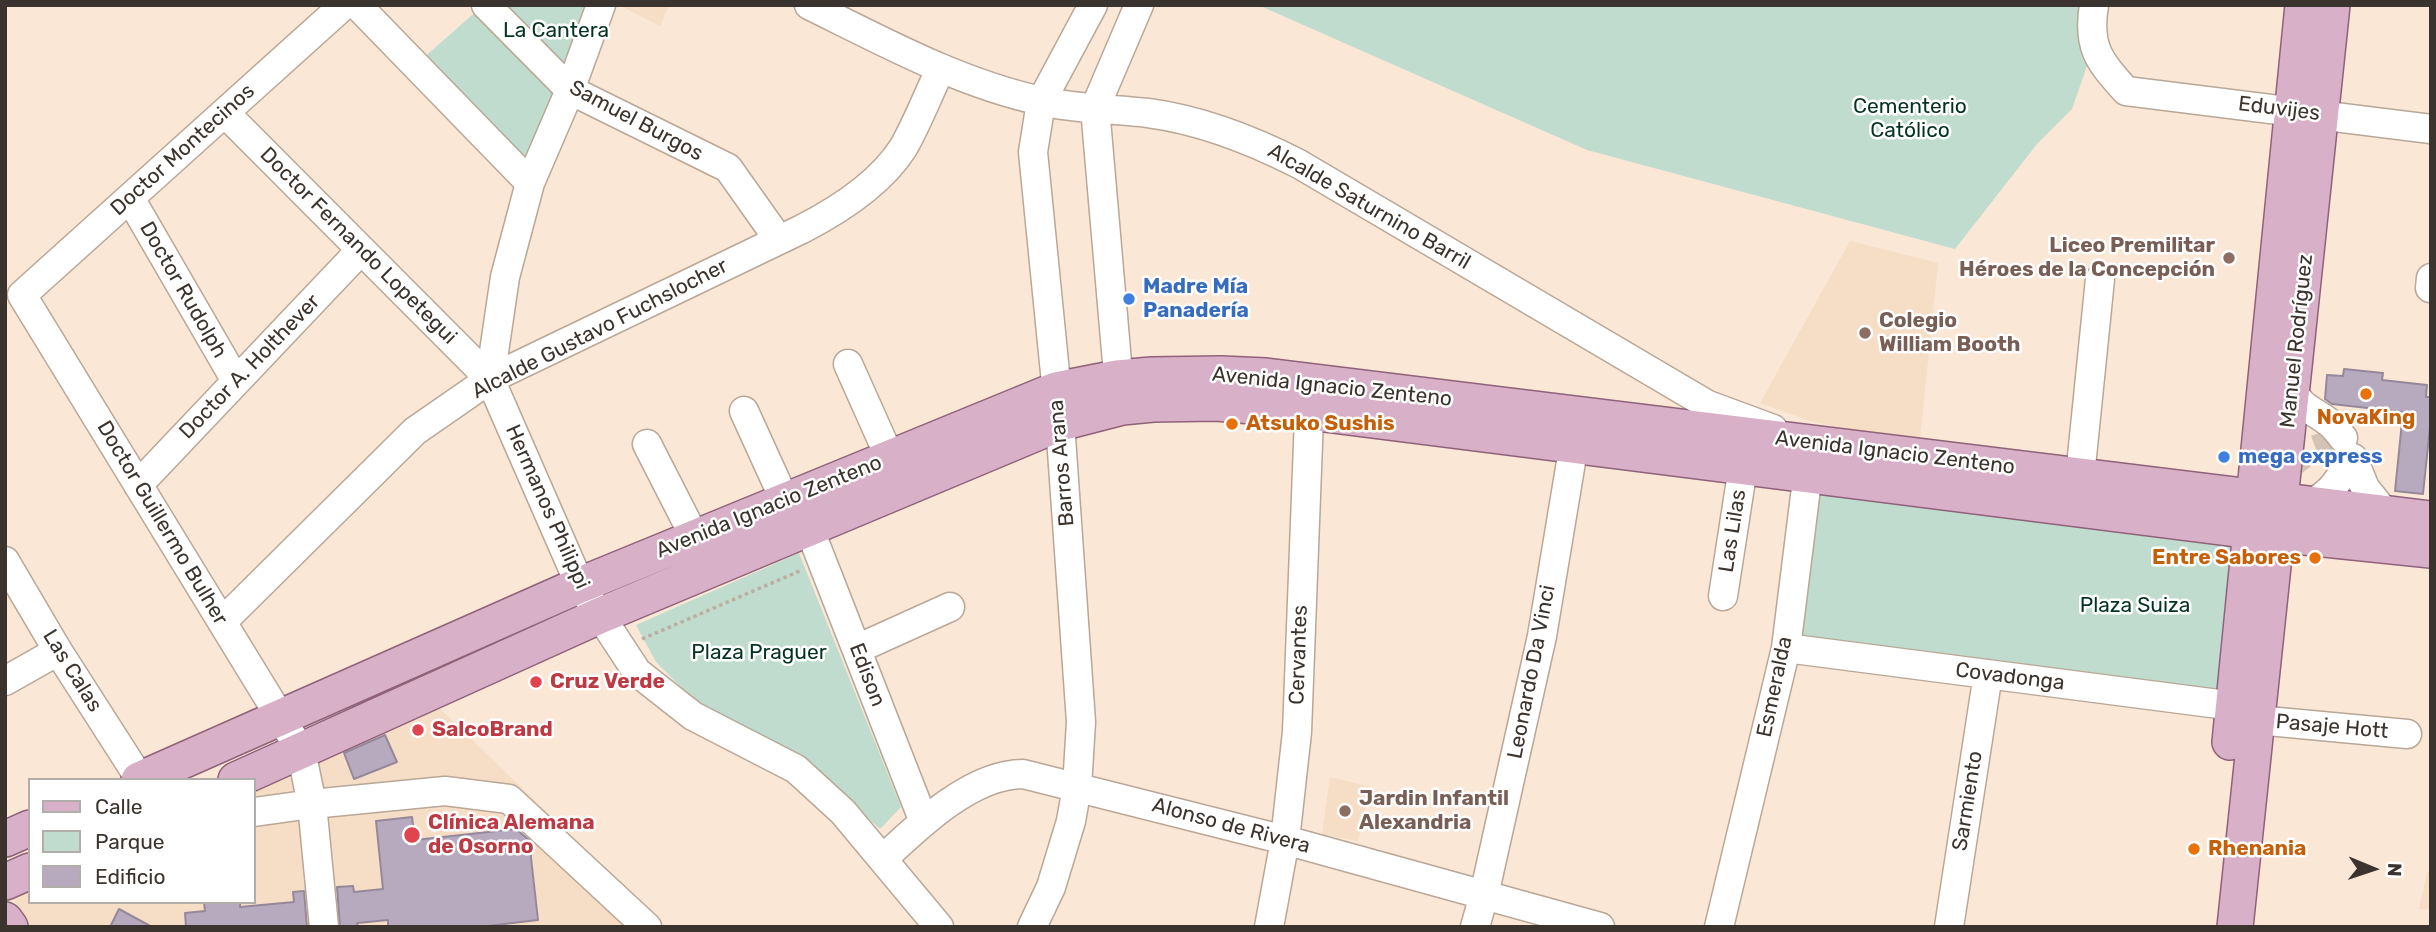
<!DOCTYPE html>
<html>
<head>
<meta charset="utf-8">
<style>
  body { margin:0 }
  #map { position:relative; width:2436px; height:932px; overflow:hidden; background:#fae7d6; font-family:Rubik,sans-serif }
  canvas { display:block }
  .frame { position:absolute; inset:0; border:7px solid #3b332d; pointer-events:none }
  .legend { position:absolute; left:28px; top:778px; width:228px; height:126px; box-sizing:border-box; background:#fff; border:2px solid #b1adab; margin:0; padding:9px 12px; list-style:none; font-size:21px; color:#3b332d }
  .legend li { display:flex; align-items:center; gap:14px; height:35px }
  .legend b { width:35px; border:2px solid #b1adab }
  .north { position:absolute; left:2338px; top:834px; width:70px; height:70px; -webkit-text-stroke:5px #fff; paint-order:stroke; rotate:92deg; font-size:19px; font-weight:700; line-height:28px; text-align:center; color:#3b332d }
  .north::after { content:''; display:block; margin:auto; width:24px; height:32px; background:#3b332d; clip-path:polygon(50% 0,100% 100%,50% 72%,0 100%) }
</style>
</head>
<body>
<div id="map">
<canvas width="2436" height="932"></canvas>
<div class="frame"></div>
<ul class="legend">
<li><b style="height:9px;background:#d8b0c8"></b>Calle</li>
<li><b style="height:19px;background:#c0dcce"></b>Parque</li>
<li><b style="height:19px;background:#b8aabe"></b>Edificio</li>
</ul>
<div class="north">N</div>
</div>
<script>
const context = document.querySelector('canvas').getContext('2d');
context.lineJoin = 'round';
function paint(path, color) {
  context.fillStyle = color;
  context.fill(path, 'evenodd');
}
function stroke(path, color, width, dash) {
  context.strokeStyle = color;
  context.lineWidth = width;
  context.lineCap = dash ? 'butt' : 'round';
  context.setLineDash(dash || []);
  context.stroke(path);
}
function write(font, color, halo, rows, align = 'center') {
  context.font = font + ' Rubik,sans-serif';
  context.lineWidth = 5;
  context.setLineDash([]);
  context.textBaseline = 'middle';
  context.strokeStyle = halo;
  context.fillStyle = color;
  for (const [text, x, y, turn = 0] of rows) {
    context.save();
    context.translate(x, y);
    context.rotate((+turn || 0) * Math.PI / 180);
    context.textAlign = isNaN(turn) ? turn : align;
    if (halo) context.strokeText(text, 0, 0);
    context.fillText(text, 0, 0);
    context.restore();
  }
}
paint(new Path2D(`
  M 619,5 L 669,5 L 660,26 Z
  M 1850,241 L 1938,263 L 1920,439 L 1880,436 L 1810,421 L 1760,403 Z
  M 432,701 L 666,927 L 31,927 L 11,896 L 30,887 L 30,902 L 254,902 L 254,783 Z
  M 1330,777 L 1371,787 L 1358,841 L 1322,835 Z
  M 2427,872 L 2431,873 L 2431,910 L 2419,909 Z`), '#f6ddc6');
paint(new Path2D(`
  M 494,5 L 594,5 L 560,75 Z
  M 1258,5 L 2089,5 L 2094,46 L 2072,109 L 2037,144 L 1955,249 L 1587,150 Z
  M 480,8 L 564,91 L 529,165 L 420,61 Z
  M 1819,487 L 2235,543 L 2219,694 L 1802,635 Z
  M 799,553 L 901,807 L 880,829 L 803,759 L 700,706 L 656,662 L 636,625 Z`), '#c0dcce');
const building = new Path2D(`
  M 2344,369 L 2383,373 L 2382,380 L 2427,385 L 2426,397 L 2431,397 L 2431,417 L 2423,494 L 2395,491 L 2403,412 L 2332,404 L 2325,399 L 2327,375 L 2343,376 Z
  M 385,735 L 397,762 L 354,779 L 344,753 Z
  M 412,817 L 415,840 L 516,829 L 529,840 L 538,920 L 479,927 L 388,927 L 388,920 L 357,923 L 358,927 L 340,927 L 337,887 L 353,886 L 354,892 L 383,889 L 376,821 Z
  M 304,891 L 307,927 L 186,927 L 185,913 L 205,911 L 204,902 L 240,902 L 240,907 L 294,902 L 293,892 Z
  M 119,909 L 152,927 L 110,927 Z`);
paint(building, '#b8aabe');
stroke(building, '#95889a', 2);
stroke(new Path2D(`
  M 2283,474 C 2300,451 2319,446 2346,442`), '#d4c3b4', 28, [28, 14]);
const minor = new Path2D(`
  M 357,5 L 530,183
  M 486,5 L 570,90 L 728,168 L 779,240
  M 601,5 L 570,90 L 530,183 L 505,277 L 490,379 L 580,585 L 637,672 L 693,716 L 796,769 L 843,812 L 939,927
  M 809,5 C 884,42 959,83 1041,101 C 1076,109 1112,109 1148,113 C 1201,120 1252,140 1299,164 L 1708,405 L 1773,429
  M 2094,5 C 2087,47 2099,61 2126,91 L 2431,129
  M 225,113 L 490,379
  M 130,198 L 236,381
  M 2430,288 L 2431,278
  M 848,364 L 890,458
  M 2292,386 C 2298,407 2311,409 2327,421 C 2334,425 2338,432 2343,438
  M 1120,397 L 1095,108 L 1139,5
  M 744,411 L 785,501
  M 647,444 L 695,538
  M 2353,458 L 2365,488 L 2385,513
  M 2080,476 L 2100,279
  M 138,485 L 361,250
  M 2310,504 C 2330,494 2343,479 2348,457
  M 809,528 L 924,822
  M 5,561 L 58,651 L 140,779
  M 1723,596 L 1743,467
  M 222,622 L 415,431 L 490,379 L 802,229 C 839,210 880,184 903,148 C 917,124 928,95 940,70
  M 1786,648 L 2234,706
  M 857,649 L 950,607
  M 5,681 L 58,651
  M 2257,720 L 2407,734
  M 254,812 L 312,804 L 445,791 L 509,799 L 647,927
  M 883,859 C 919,825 972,774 1023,774 L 1285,840 L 1600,927
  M 324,927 L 312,804 L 301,751 L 22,295 L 344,5
  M 1032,927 L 1051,887 L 1071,821 L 1077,787 L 1081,722 L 1060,423 L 1033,152 L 1041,102 L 1093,5
  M 1269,927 L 1285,840 L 1297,732 L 1310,391
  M 1475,927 L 1484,895 L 1542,636 L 1577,426
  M 1719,927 L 1786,648 L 1810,456
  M 1949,927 L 1988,674`);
const major = new Path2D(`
  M 2230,742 L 2303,5
  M 139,780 L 580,585 L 1056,390 L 1117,378 L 1152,375 L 1221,374 L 1266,376 L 2431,519
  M 236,780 L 599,616 L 1060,423 L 1122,407 L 1153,404 L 1216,403 L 1277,408 L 2276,534 L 2431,550
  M 5,839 L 30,828
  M 5,882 L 30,871
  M 5,920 L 10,927
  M 2235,927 L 2332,5`);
stroke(minor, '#b9a797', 31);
stroke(major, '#90627a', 38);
stroke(new Path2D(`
  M 642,639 L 802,570`), '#bdada0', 3.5, [3.5, 3.5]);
stroke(minor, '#fff', 28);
stroke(major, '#d8b0c8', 35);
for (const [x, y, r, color] of [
  [2229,258,7,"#8d6e63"],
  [1129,299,7,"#3f7fe0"],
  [1865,333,7,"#8d6e63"],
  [2366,394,7,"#e8710a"],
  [1232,424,7,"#e8710a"],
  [2224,457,7,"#3f7fe0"],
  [2315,558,7,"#e8710a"],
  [536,682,7,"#e0444e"],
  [418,730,7,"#e0444e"],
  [1345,811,7,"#8d6e63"],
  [412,835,9,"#e0444e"],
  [2194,849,7,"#e8710a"]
]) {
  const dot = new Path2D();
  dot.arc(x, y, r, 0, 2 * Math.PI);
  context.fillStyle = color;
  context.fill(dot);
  stroke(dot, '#fff', 2.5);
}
write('21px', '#053323', '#fff', [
  ["La Cantera",556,31],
  ["Cementerio",1910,107],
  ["Católico",1910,131],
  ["Plaza Suiza",2135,606],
  ["Plaza Praguer",759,653]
]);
write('21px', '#3b332d', '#fff', [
  ["Eduvijes",2279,109,7],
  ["Samuel Burgos",636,121,28],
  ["Doctor Montecinos",183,150,-42],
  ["Alcalde Saturnino Barril",1369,207,30],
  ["Doctor Fernando Lopetegui",358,246,45],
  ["Doctor Rudolph",183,290,60],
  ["Alcalde Gustavo Fuchslocher",600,329,-27],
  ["Manuel Rodríguez",2297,341,-84],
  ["Doctor A. Holthever",250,367,-46],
  ["Avenida Ignacio Zenteno",1332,387,6],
  ["Avenida Ignacio Zenteno",1895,453,7],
  ["Barros Arana",1062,463,-95],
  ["Hermanos Philippi",547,507,66],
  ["Avenida Ignacio Zenteno",769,507,-22],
  ["Doctor Guillermo Bulher",162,523,59],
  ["Las Lilas",1733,531,-81],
  ["Cervantes",1299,655,-88],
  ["Las Calas",72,671,58],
  ["Leonardo Da Vinci",1532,672,-79],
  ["Edison",867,675,69],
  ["Covadonga",2010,677,7],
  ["Esmeralda",1775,687,-78],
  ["Pasaje Hott",2332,727,5],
  ["Sarmiento",1968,801,-81],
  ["Alonso de Rivera",1231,826,15]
]);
write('bold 21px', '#785e54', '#fff', [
  ["Liceo Premilitar",2215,246,"right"],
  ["Héroes de la Concepción",2215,270,"right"],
  ["Colegio",1879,321],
  ["William Booth",1879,345],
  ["Jardin Infantil",1359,799],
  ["Alexandria",1359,823]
], 'left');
write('bold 21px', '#366cbe', '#fff', [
  ["Madre Mía",1143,287],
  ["Panadería",1143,311],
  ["mega express",2238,457]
], 'left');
write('bold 21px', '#c56008', '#fff', [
  ["NovaKing",2366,418,"center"],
  ["Atsuko Sushis",1246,424],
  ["Entre Sabores",2301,558,"right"],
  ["Rhenania",2208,849]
], 'left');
write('bold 21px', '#be3a42', '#fff', [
  ["Cruz Verde",550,682],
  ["SalcoBrand",432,730],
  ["Clínica Alemana",428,823],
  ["de Osorno",428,847]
], 'left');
</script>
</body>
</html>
